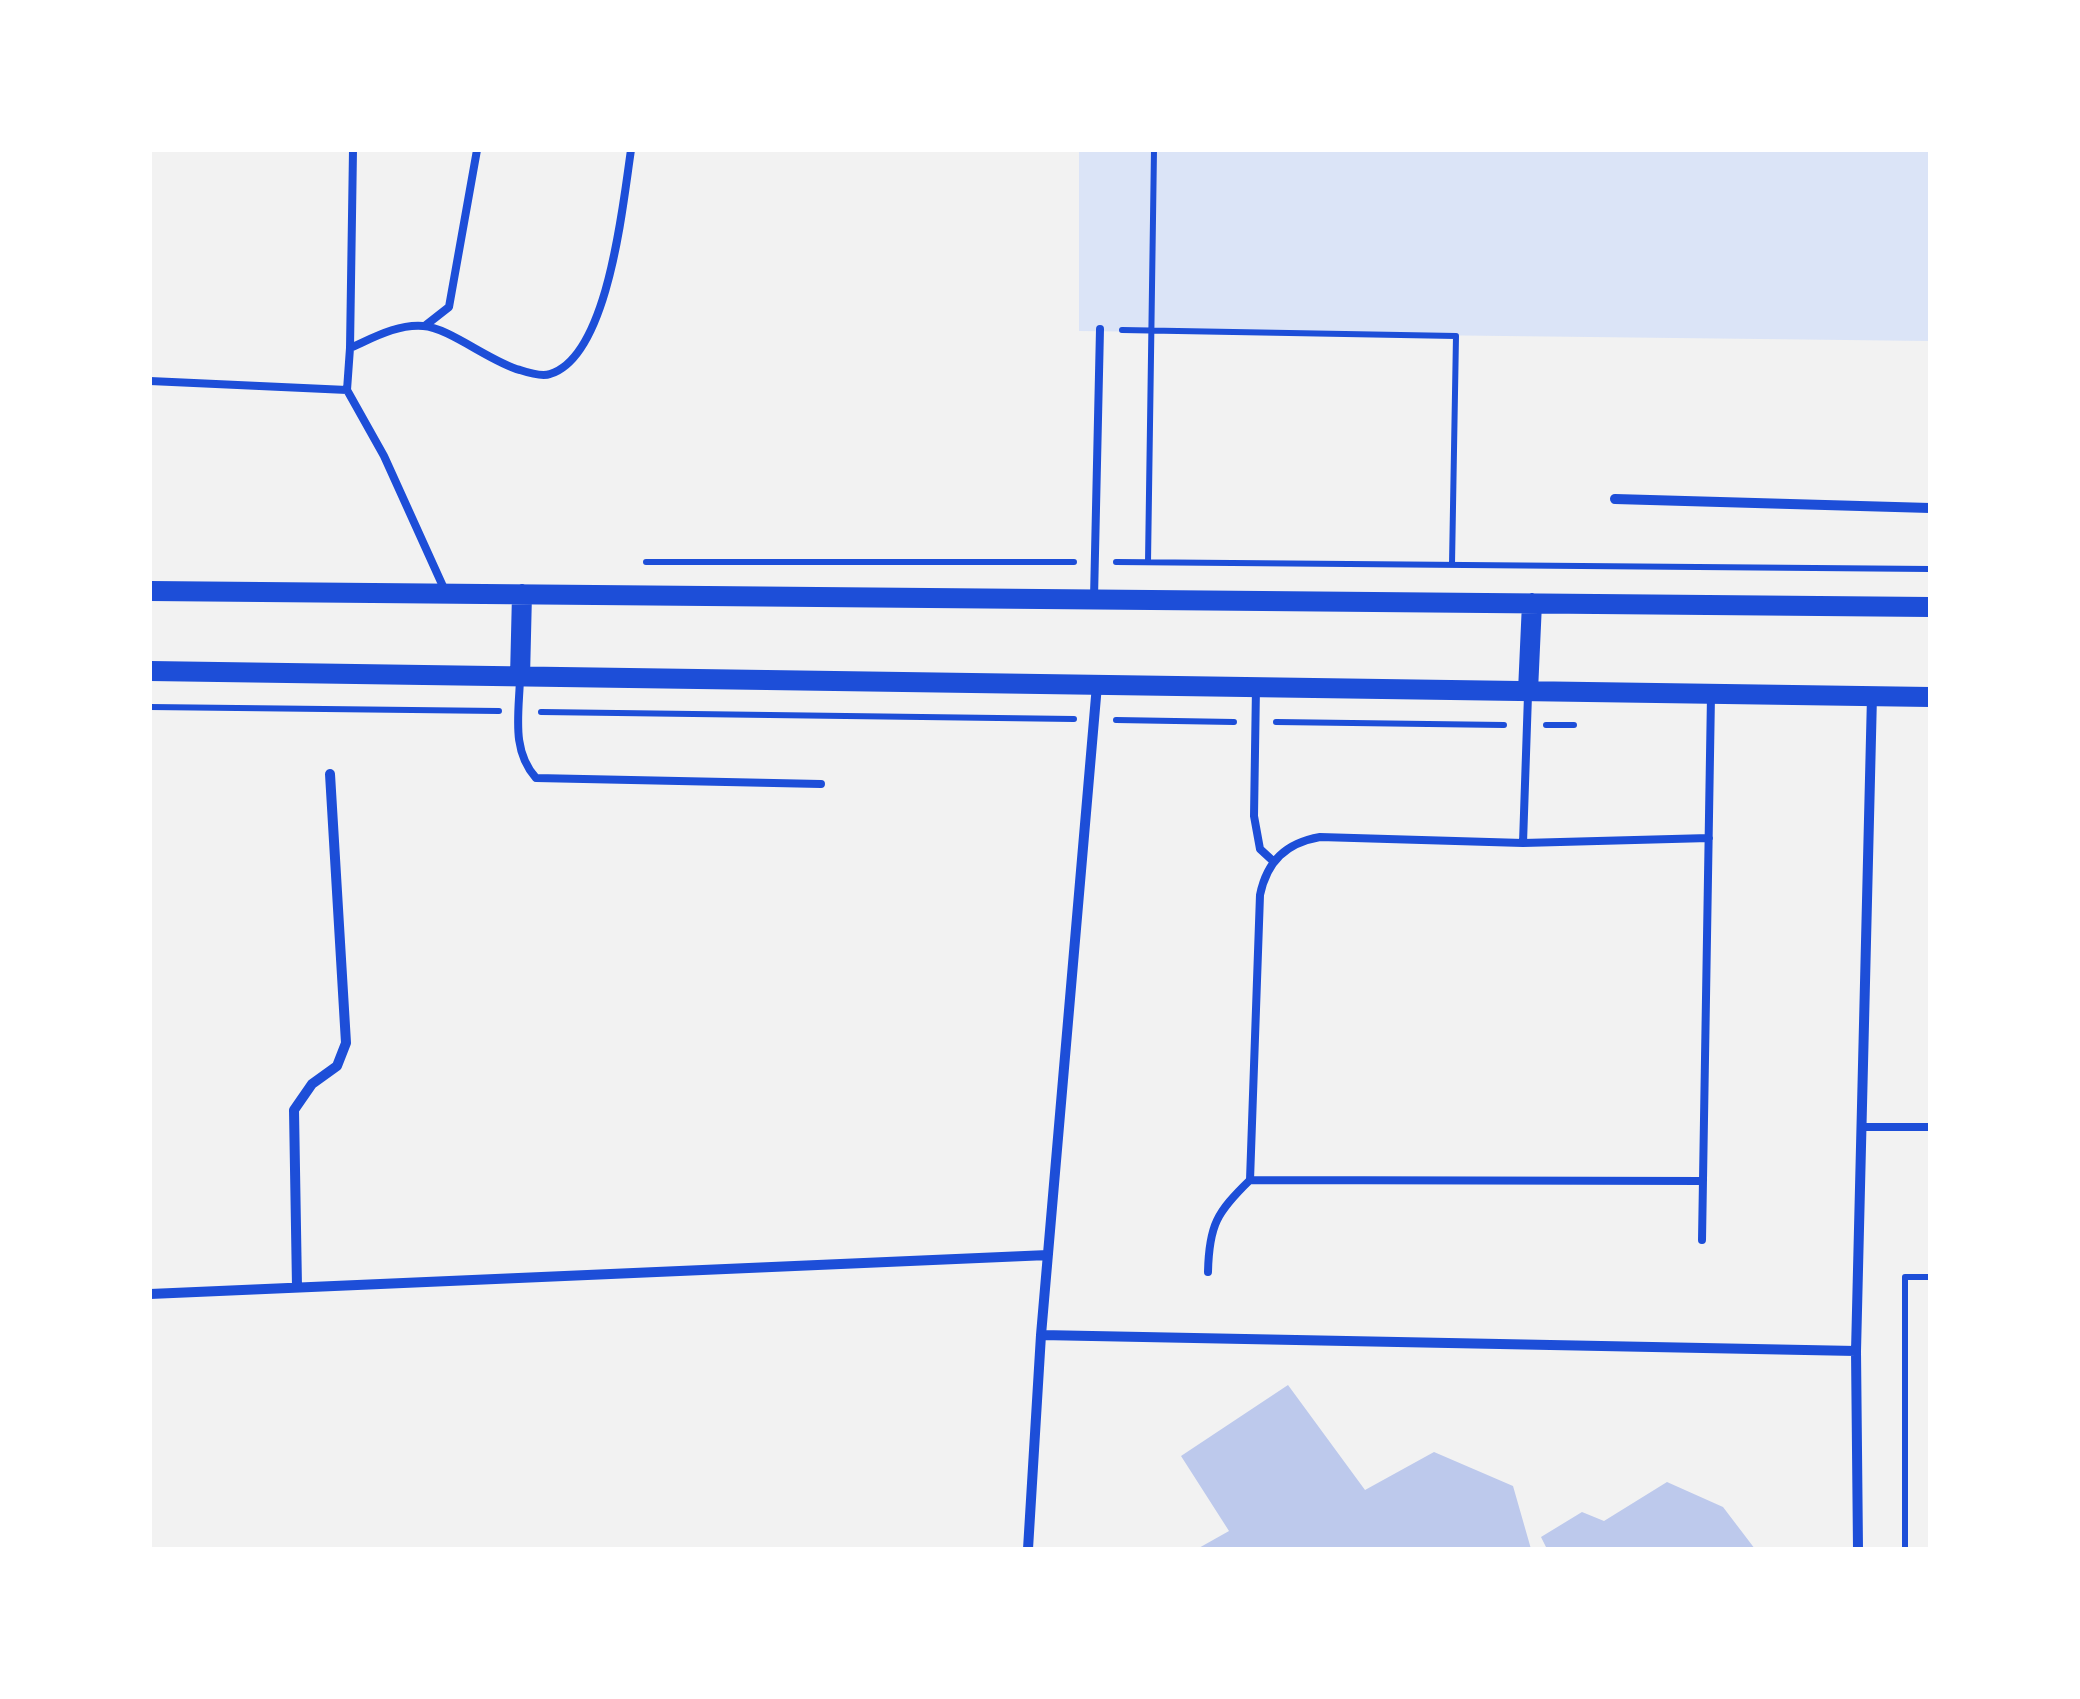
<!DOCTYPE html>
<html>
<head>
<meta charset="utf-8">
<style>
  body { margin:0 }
  #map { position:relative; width:2080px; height:1699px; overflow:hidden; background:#f2f2f2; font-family:"Archivo Narrow",sans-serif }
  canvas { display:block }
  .frame { position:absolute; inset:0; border:152px solid #fff; pointer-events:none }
</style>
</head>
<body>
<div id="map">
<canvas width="2080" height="1699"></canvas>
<div class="frame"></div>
</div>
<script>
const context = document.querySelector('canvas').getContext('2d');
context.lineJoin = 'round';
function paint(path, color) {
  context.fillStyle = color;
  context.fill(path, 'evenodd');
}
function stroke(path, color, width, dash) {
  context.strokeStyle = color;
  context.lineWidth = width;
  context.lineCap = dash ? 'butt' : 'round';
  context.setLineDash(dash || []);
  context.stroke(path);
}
paint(new Path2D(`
  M 1079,150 L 1930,150 L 1930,341 L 1079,331 Z`), '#dbe4f7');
paint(new Path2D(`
  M 1288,1385 L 1365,1490 L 1434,1452 L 1513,1486 L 1531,1549 L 1197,1549 L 1229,1531 L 1181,1456 Z
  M 1667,1482 L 1723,1507 L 1755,1549 L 1547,1549 L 1541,1537 L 1582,1512 L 1604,1521 Z`), '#bdc9ec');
stroke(new Path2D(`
  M 1122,330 L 1456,336 L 1452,564
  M 646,562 L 1074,562
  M 1116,562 L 1930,569
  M 1148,562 L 1154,150
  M 150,707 L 499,711
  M 541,712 L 1074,719
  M 1116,720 L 1234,722
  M 1276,722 L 1504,725
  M 1546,725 L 1574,725
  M 1905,1549 L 1905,1277 L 1930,1277`), '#1d4ed8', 6);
stroke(new Path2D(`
  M 426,325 L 449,307 L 477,150
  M 350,348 L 353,150
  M 150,381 L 347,390
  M 446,593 L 384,456 L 347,390 L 350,348 C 373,338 397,324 423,326 C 448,327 492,363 520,370 C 529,373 542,377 550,374 C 609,356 623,202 631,150
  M 1094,598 L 1100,329
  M 520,678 C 519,714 511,750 536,778 L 821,784
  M 1256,687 L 1254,816 L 1260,849 L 1273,861
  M 1523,843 L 1528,695
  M 1861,1127 L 1930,1127
  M 1250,1180 L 1260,895 C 1267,861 1286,843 1320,837 L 1523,843 L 1709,838
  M 1702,1240 L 1711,695
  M 1208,1272 C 1209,1225 1217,1212 1250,1180 L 1703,1181`), '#1d4ed8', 8);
stroke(new Path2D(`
  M 1615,499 L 1930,508
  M 297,1287 L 294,1110 L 312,1084 L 337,1066 L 346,1043 L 330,774
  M 150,1294 L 1048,1255
  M 1041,1335 L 1856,1351
  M 1028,1549 L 1041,1335 L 1097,685
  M 1858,1549 L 1856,1351 L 1872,696`), '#1d4ed8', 10);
stroke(new Path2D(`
  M 150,591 L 1930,607
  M 150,671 L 1930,697
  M 520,677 L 522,594
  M 1528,691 L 1532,603`), '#1d4ed8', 20);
</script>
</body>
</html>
